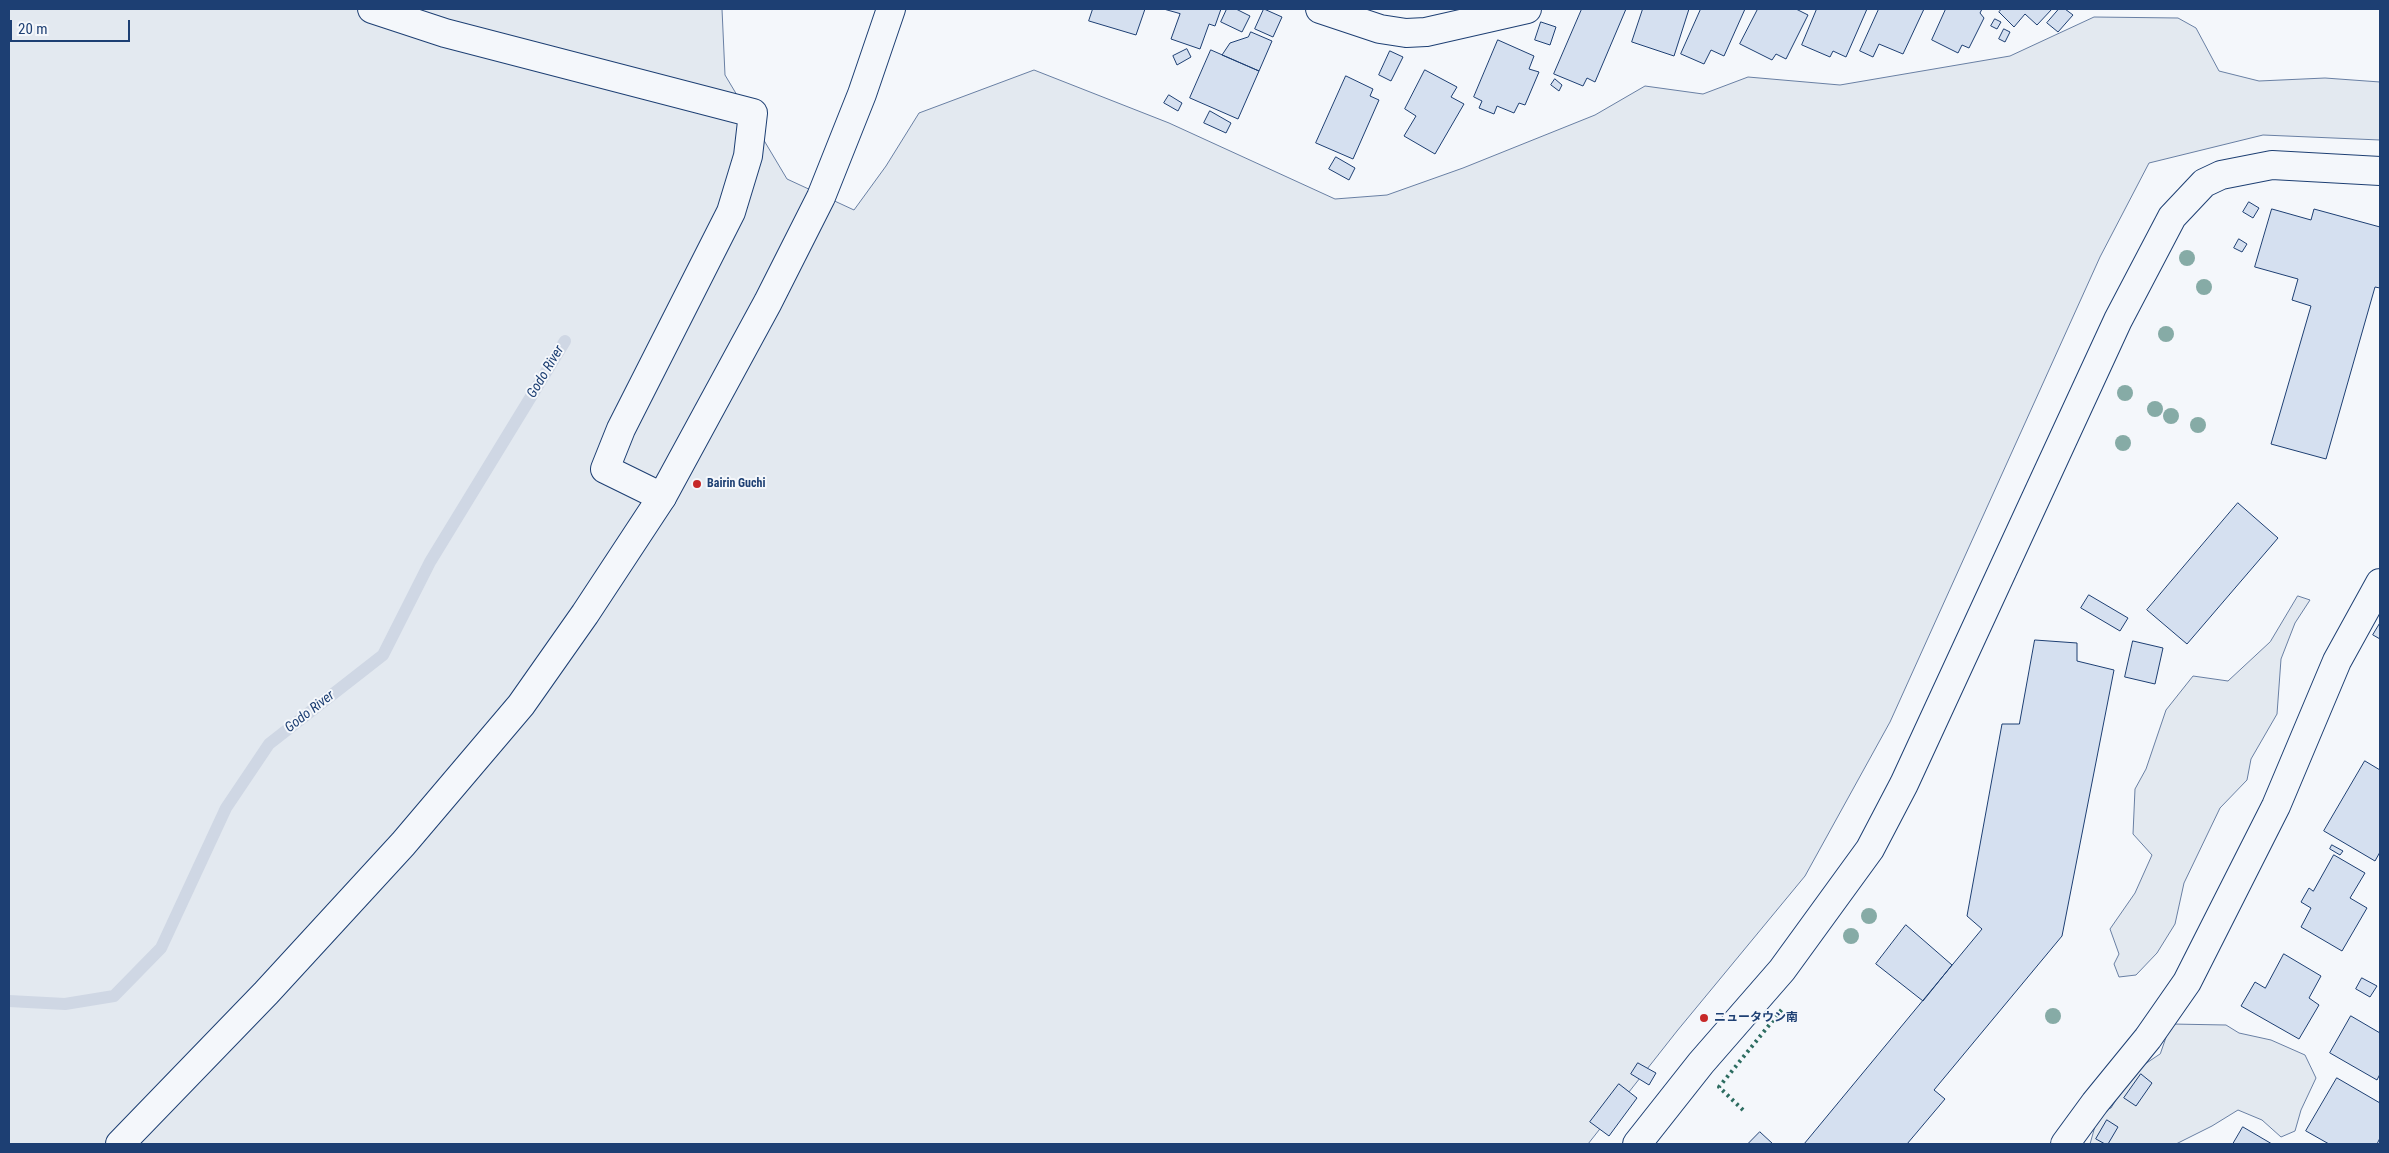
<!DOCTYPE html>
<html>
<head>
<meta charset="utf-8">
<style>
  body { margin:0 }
  #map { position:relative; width:2389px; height:1153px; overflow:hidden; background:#f4f7fb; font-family:"Roboto Condensed",sans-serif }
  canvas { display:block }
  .frame { position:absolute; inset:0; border:10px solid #1d3f73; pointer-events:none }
  .scale { position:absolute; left:10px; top:20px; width:120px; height:22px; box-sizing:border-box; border:2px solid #1d3f73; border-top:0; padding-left:6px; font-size:15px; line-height:18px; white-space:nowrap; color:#1d3f73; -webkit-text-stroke:4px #f4f7fb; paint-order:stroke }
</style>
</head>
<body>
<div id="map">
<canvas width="2389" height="1153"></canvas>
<div class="frame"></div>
<div class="scale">20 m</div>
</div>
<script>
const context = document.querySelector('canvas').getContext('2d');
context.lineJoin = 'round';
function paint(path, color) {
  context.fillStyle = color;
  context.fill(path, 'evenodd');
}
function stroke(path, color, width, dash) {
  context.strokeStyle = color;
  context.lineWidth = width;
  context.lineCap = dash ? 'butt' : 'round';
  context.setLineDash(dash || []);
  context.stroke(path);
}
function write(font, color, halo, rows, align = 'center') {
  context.font = font + ' "Roboto Condensed","Noto Sans JP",sans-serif';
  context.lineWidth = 4;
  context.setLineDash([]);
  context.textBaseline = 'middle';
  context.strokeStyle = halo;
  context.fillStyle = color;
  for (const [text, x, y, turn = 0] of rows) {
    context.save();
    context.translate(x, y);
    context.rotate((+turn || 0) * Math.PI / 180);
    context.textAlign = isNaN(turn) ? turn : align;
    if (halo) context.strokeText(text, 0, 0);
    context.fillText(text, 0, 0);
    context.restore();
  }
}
const green = new Path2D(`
  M 9,9 L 722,9 L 725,75 L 787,179 L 854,210 L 886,166 L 919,113 L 1034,70 L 1169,123 L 1335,199 L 1387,195 L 1463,168 L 1595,115 L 1645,86 L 1703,94 L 1748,77 L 1840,85 L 2010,56 L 2094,17 L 2178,18 L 2196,28 L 2219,71 L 2259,81 L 2325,78 L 2380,82 L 2380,140 L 2263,135 L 2149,163 L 2100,257 L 1890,722 L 1805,876 L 1677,1031 L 1588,1144 L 9,1144 Z
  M 2298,596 L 2310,600 L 2295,623 L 2281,659 L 2277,714 L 2251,759 L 2247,780 L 2220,808 L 2184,883 L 2175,924 L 2157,953 L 2136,975 L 2119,977 L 2114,964 L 2119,954 L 2110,929 L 2135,893 L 2152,855 L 2133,834 L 2135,789 L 2146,769 L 2166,710 L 2193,676 L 2228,681 L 2270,642 Z
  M 2171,1024 L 2226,1025 L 2239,1033 L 2271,1040 L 2305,1055 L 2316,1078 L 2301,1110 L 2295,1131 L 2281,1137 L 2262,1120 L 2238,1110 L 2212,1126 L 2176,1144 L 2090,1144 L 2099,1112 L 2111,1108 L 2133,1072 L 2160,1054 Z`);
paint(green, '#e3e9f0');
stroke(green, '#687fa3', 1);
stroke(new Path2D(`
  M 9,1001 L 65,1004 L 114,996 L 161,948 L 226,808 L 269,744 L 383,655 L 430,562 L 565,341`), '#cfd7e4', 12);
const building = new Path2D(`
  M 1093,9 L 1145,9 L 1136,35 L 1089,21 Z
  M 1164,9 L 1221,9 L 1215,26 L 1209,24 L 1200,49 L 1171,39 L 1180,14 Z
  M 1227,9 L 1236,9 L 1250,16 L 1242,32 L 1221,22 Z
  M 1264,9 L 1282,17 L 1273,37 L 1255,29 Z
  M 1582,9 L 1626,9 L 1595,82 L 1587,78 L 1583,86 L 1554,74 Z
  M 1643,9 L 1689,9 L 1674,56 L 1632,42 Z
  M 1701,9 L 1745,9 L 1724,56 L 1711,50 L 1704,64 L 1681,54 Z
  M 1758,9 L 1796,9 L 1808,15 L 1786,59 L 1776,54 L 1772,60 L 1740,44 Z
  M 1817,9 L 1867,9 L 1846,57 L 1833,51 L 1830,57 L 1802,45 Z
  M 1879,9 L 1924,9 L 1903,54 L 1879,44 L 1873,57 L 1860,51 Z
  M 1946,9 L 1982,9 L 1980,13 L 1984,18 L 1969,48 L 1962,45 L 1958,53 L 1932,40 Z
  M 2002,9 L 2052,9 L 2037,25 L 2025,14 L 2014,27 L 1999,12 Z
  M 2059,9 L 2065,9 L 2073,15 L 2058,32 L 2047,23 Z
  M 1995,19 L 2001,22 L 1997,29 L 1991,26 Z
  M 1541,22 L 1556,27 L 1550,45 L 1535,40 Z
  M 2004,29 L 2010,32 L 2005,42 L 1999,39 Z
  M 1251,32 L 1272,41 L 1259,71 L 1222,55 L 1230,43 L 1248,37 Z
  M 1498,40 L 1534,56 L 1529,69 L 1539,72 L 1525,105 L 1519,103 L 1514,113 L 1497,106 L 1494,114 L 1479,108 L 1482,101 L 1474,97 Z
  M 1187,49 L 1191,57 L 1177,65 L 1173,56 Z
  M 1211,50 L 1259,71 L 1238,119 L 1190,98 Z
  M 1390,51 L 1403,57 L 1391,81 L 1379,75 Z
  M 1425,70 L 1457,87 L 1451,97 L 1464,104 L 1435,154 L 1404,136 L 1416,116 L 1405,109 Z
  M 1346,76 L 1373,89 L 1370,96 L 1379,100 L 1353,159 L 1316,143 Z
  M 1555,79 L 1562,85 L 1559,91 L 1551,85 Z
  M 1169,95 L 1182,103 L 1178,111 L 1164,103 Z
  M 1210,111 L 1231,123 L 1226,133 L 1204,123 Z
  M 1336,157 L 1355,168 L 1349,180 L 1329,169 Z
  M 2249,202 L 2259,208 L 2253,218 L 2243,212 Z
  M 2272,209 L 2311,220 L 2314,209 L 2380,227 L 2380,288 L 2375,287 L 2326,459 L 2271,444 L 2311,306 L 2292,300 L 2298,279 L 2255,267 Z
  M 2239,239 L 2247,244 L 2242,252 L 2234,248 Z
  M 2238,503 L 2278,538 L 2187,644 L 2147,610 Z
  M 2089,595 L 2128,618 L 2120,631 L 2081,608 Z
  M 2380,623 L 2380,639 L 2373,635 Z
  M 2035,640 L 2077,643 L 2077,661 L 2114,670 L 2062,936 L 1934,1090 L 1945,1099 L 1907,1144 L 1804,1144 L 1982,929 L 1967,916 L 2002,724 L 2019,724 Z
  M 2133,641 L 2163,648 L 2155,684 L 2125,677 Z
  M 2365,761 L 2380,770 L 2380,852 L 2375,861 L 2324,831 Z
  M 2332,845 L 2343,851 L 2340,855 L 2330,849 Z
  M 2334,855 L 2365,873 L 2350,898 L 2367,908 L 2342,951 L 2301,927 L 2311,908 L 2301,902 L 2309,888 L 2313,891 Z
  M 1906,925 L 1952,965 L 1923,1001 L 1876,964 Z
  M 2284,954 L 2321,976 L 2309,998 L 2319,1005 L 2299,1039 L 2241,1006 L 2255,982 L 2265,988 Z
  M 2362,978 L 2377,986 L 2370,997 L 2356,989 Z
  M 2351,1016 L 2380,1033 L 2380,1074 L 2377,1080 L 2330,1053 Z
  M 1638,1063 L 1656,1073 L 1649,1085 L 1631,1074 Z
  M 2141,1074 L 2152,1083 L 2136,1106 L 2124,1098 Z
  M 2337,1078 L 2380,1103 L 2380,1138 L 2377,1144 L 2329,1144 L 2306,1131 Z
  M 1619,1084 L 1637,1098 L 1609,1136 L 1590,1122 Z
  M 2107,1120 L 2118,1127 L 2108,1144 L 2105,1144 L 2096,1139 Z
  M 2243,1127 L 2272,1144 L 2233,1144 Z
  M 1760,1132 L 1773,1144 L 1748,1144 Z`);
paint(building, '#d5e0f0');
stroke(building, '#1d3f73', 1);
const minor = new Path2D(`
  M 372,9 L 445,33 L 753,113 L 748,156 L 731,212 L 621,429 L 605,469 L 662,497
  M 1320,9 L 1380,29 L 1406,33 L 1426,32 L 1527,9
  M 1637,1144 L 1701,1063 L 1782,970 L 1870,849 L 1904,784 L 2118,320 L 2172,217 L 2204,183 L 2221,175 L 2272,165 L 2380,171
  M 2065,1144 L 2095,1103 L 2148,1038 L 2187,982 L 2276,806 L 2337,661 L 2380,583`);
const tertiary = new Path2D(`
  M 120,1144 L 266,993 L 403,844 L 521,705 L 585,614 L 662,497 L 768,302 L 821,197 L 862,94 L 891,9`);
stroke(minor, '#1d3f73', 30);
stroke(tertiary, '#1d3f73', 30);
stroke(minor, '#f4f7fb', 28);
stroke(tertiary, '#f4f7fb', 28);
stroke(new Path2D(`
  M 1743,1110 L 1719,1087 L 1783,1008`), '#2c6c60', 4, [2.5, 4]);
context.fillStyle = '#86aba6';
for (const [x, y] of [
  [2187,258],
  [2204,287],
  [2166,334],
  [2125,393],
  [2155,409],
  [2171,416],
  [2198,425],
  [2123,443],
  [1869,916],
  [1851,936],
  [2053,1016]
]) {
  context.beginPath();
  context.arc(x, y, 8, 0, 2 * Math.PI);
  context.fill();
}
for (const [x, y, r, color] of [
  [697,484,5,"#c62828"],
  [1704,1018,5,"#c62828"]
]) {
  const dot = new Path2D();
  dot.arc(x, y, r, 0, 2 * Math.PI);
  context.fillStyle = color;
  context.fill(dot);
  stroke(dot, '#f4f7fb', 2);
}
write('bold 12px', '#1d3f73', '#f4f7fb', [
  ["Bairin Guchi",707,484],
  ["ニュータウン南",1714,1018]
], 'left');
write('italic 14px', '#1d3f73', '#f4f7fb', [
  ["Godo River",546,372,-59],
  ["Godo River",310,712,-38]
]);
</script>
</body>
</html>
